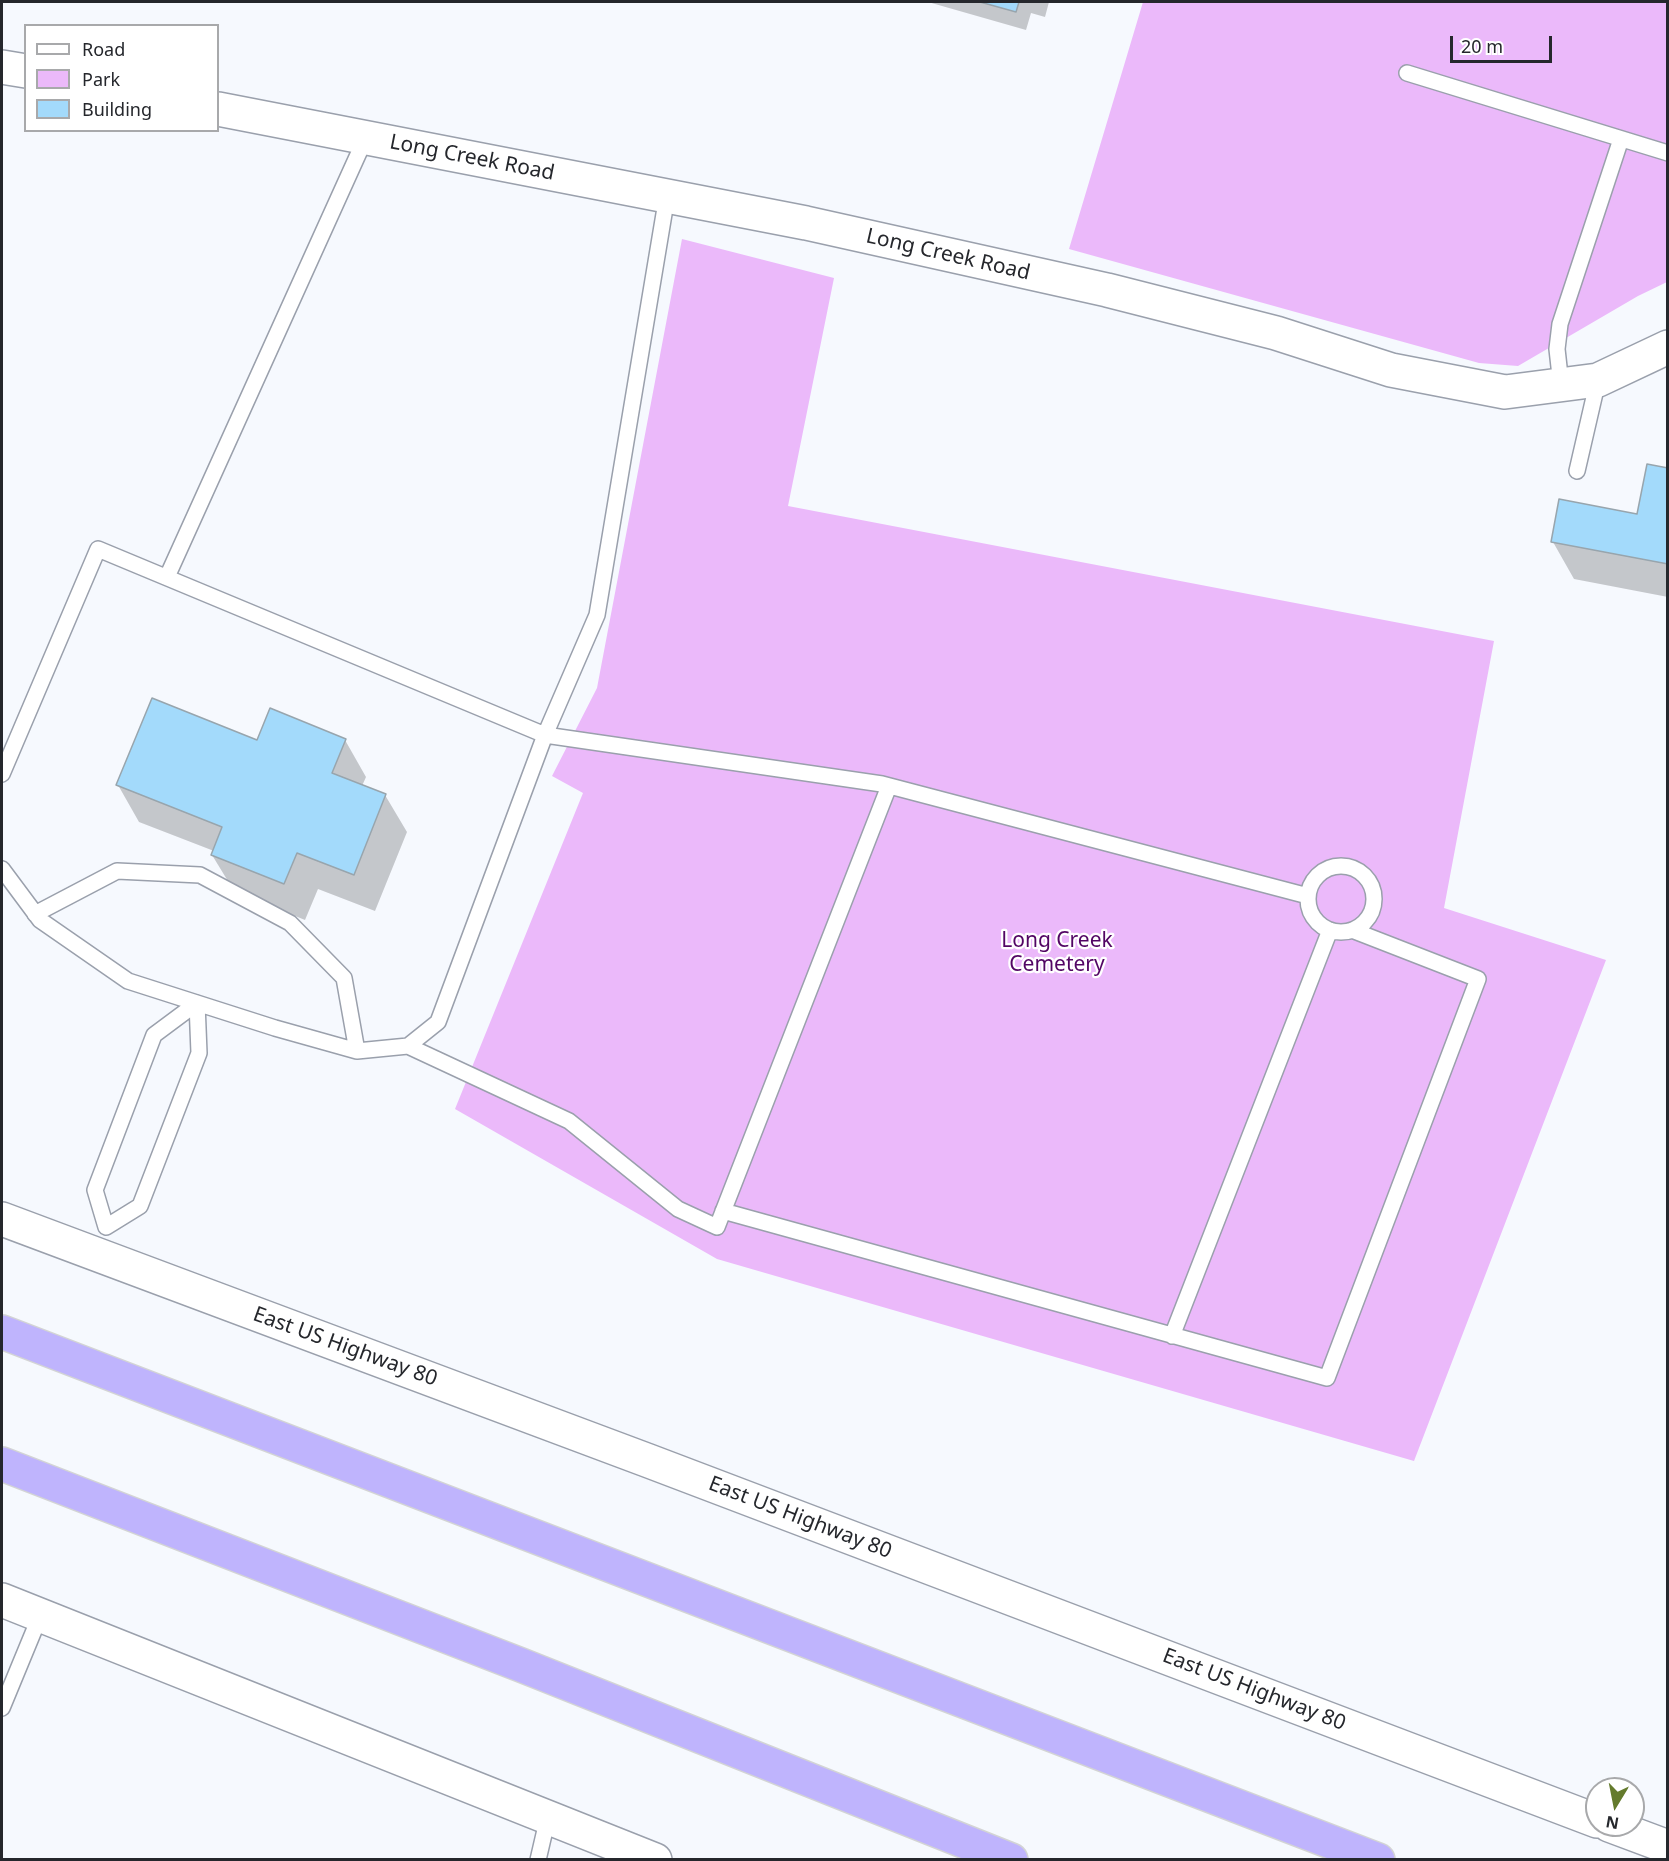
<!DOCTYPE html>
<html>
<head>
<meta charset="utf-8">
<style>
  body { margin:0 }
  #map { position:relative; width:1669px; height:1861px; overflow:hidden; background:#f6f9fe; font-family:"Noto Sans",sans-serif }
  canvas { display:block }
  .frame { position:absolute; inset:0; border:3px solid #25272c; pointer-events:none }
  .legend { position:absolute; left:24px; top:24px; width:195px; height:108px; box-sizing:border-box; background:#fff; border:2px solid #a8a9ab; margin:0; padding:8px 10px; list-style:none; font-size:18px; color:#25272c }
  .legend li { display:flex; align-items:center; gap:12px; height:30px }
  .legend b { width:30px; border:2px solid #a8a9ab }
  .north { position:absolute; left:1585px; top:1777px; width:60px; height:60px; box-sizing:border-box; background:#fff; border:2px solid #a8a9ab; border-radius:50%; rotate:190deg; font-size:16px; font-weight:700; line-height:24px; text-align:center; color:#25272c }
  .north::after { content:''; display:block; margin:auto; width:21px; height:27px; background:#647b2d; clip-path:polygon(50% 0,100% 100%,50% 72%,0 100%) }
  .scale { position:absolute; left:1450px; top:36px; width:102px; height:27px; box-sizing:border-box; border:3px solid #25272c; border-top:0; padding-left:8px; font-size:18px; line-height:21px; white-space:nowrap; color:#25272c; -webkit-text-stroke:4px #fff; paint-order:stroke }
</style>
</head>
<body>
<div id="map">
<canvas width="1669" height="1861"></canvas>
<div class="frame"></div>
<ul class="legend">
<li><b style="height:8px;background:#fff"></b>Road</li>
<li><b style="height:16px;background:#ebb9fa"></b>Park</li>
<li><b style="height:16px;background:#a3dafb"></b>Building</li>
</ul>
<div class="north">N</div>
<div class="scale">20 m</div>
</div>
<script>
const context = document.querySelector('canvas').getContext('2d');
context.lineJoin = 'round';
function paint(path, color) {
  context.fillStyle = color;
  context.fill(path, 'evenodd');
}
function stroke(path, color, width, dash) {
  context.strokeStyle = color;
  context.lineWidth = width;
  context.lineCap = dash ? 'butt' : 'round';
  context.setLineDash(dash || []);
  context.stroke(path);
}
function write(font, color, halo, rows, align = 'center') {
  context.font = font + ' "Noto Sans",sans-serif';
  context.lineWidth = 4.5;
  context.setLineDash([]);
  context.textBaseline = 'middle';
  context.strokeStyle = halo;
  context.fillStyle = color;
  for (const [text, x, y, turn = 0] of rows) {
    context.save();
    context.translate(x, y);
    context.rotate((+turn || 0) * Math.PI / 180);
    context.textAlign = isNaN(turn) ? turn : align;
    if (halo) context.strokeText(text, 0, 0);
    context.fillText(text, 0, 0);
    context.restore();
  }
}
paint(new Path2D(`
  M 1143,2 L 1667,2 L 1667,282 L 1638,296 L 1518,366 L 1479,363 L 1069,249 Z
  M 682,239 L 834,278 L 788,506 L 1494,641 L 1444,908 L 1606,960 L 1414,1461 L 717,1259 L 455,1109 L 583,793 L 552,776 L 597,688 Z`), '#ebb9fa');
paint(new Path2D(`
  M 928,2 L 1049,2 L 1045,17 L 1031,13 L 1026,30 Z
  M 1668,469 L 1668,597 L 1574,579 L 1553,542 L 1639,516 Z
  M 345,740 L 366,777 L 362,786 L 385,795 L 407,832 L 375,911 L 318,889 L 305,920 L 234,891 L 212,855 L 214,851 L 139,822 L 118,785 L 258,742 Z`), '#0003');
const building = new Path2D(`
  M 980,2 L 1019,2 L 1016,12 Z
  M 1647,464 L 1668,468 L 1668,564 L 1551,542 L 1559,499 L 1637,514 Z
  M 152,698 L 257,740 L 270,708 L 346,739 L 332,773 L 386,794 L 354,875 L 297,853 L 284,884 L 211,855 L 222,827 L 116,785 Z`);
paint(building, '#a3dafb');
stroke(building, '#98a5ad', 1.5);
const service = new Path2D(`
  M 1407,73 L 1668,153
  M 1561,385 L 1557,349 L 1560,324 L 1621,139
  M 1577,471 L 1598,380
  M 167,577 L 366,137
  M 2,774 L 98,549 L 545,735 L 882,784 L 1308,896
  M1308 899a33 33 0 1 1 66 0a33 33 0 1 1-66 0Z
  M 2,869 L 40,920 L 128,981 L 275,1028 L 357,1051 L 408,1046 L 438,1022 L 545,735 L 597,615 L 667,196
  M 35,914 L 117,871 L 200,875 L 290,923 L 344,978 L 357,1051
  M 197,1003 L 199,1053 L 140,1206 L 106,1227 L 95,1190 L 154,1035 Z
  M 408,1046 L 569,1121 L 678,1209 L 717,1227 L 889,786
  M 723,1211 L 1327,1378 L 1478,979 L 1352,930
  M 1172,1336 L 1330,930
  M 2,1708 L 40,1616
  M 538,1860 L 548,1817`);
const tertiary = new Path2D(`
  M 2,67 L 26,71
  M 218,109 L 806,223 L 1107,290 L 1276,333 L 1391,370 L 1505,392 L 1598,380 L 1668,347`);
const secondary = new Path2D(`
  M 2,1219 L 649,1461 L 1597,1821
  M 2,1600 L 655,1860
  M 1609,1825 L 1668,1847`);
const motorway = new Path2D(`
  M 2,1332 L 1378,1860
  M 2,1464 L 521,1665 L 1011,1860`);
stroke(service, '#9aa0ac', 18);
stroke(tertiary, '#9aa0ac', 36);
stroke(secondary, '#9aa0ac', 36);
stroke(motorway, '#d3d4d5', 36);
stroke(service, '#fff', 15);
stroke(tertiary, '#fff', 33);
stroke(secondary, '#fff', 33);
stroke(motorway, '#bfb4fd', 33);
write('21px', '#25272c', '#fff', [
  ["Long Creek Road",472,158,11],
  ["Long Creek Road",948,255,13],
  ["East US Highway 80",345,1347,20],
  ["East US Highway 80",800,1518,21],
  ["East US Highway 80",1254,1690,21]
]);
write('21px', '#520564', '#fff', [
  ["Long Creek",1057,941],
  ["Cemetery",1057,965]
]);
</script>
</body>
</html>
